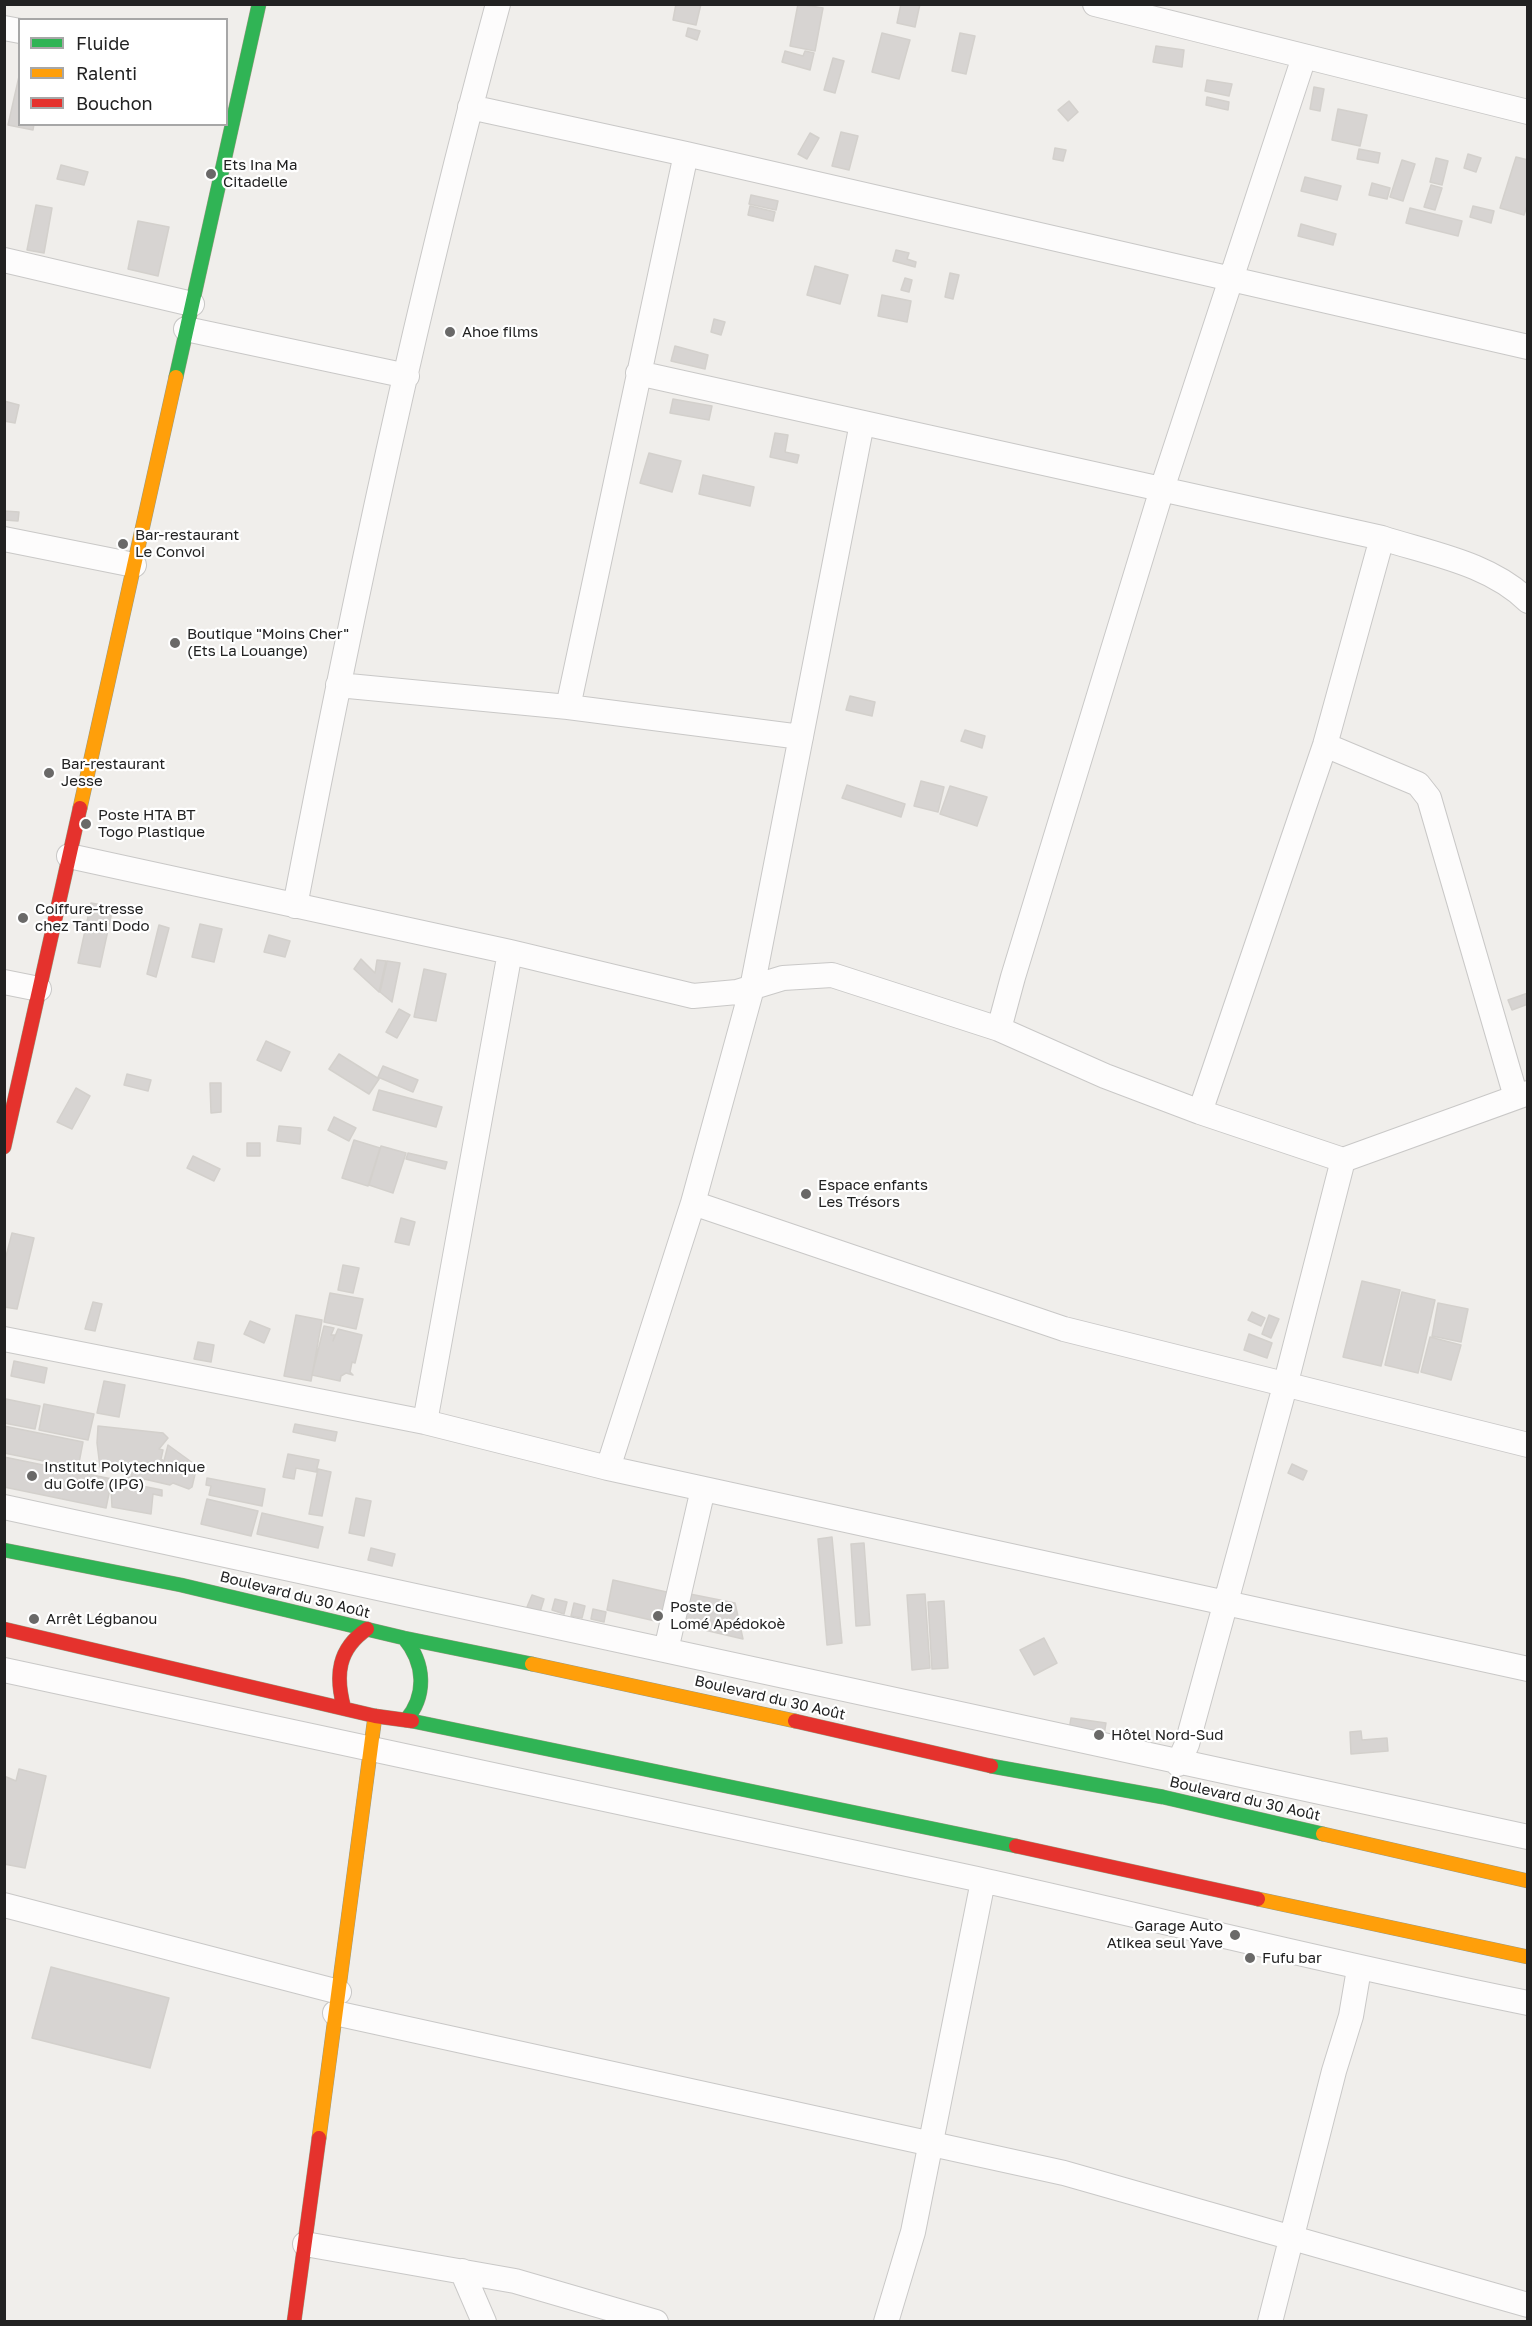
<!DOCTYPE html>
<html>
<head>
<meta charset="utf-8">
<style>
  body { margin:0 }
  #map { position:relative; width:1532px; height:2326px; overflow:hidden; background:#f0eeeb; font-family:"Golos Text",sans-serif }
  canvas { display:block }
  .frame { position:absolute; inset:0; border:6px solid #222; pointer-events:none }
  .legend { position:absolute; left:18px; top:18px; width:210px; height:108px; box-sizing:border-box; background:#fff; border:2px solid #a7a7a7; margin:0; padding:8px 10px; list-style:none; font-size:18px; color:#222 }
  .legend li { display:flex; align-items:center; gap:12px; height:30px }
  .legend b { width:30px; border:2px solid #a7a7a7 }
</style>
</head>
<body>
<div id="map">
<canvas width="1532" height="2326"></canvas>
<div class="frame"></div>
<ul class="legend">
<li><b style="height:8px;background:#30b455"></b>Fluide</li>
<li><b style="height:8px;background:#ff9f0a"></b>Ralenti</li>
<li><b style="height:8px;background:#e5322d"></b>Bouchon</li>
</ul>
</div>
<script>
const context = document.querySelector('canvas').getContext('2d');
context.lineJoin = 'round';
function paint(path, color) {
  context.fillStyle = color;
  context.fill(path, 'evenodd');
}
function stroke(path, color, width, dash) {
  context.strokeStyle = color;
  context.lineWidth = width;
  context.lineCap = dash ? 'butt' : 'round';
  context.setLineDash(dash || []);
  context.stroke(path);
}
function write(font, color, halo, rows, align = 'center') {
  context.font = font + ' "Golos Text",sans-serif';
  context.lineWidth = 4.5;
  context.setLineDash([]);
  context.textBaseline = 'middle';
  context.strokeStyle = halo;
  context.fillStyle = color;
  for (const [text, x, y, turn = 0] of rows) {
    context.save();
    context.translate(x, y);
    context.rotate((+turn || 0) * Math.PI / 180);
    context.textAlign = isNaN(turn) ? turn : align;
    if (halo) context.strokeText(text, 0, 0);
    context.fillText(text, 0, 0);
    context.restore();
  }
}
const building = new Path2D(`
  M 676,4 L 701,4 L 696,25 L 673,20 Z
  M 798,4 L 823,8 L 815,51 L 790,46 Z
  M 901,4 L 920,4 L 915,27 L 897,23 Z
  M 688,28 L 700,31 L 697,40 L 686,36 Z
  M 882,33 L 910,40 L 899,79 L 872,72 Z
  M 960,33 L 975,36 L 966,74 L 952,71 Z
  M 1156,46 L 1184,50 L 1182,67 L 1153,62 Z
  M 785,51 L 803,56 L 805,51 L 814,53 L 810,70 L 782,62 Z
  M 833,58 L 844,61 L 835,93 L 824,90 Z
  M 20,72 L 20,124 L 34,124 L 33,130 L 8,125 Z
  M 1207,80 L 1232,84 L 1229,96 L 1205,91 Z
  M 1314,87 L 1324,89 L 1320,111 L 1310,109 Z
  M 1207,97 L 1229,102 L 1228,110 L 1206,105 Z
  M 1069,101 L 1078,112 L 1068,121 L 1058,110 Z
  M 1338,109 L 1367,115 L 1360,146 L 1332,140 Z
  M 841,132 L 858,136 L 849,170 L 832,166 Z
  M 810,133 L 819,138 L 807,159 L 798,154 Z
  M 1055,148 L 1066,150 L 1063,161 L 1053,159 Z
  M 1359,149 L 1380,153 L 1378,163 L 1357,159 Z
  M 1468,154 L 1481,158 L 1476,172 L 1464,168 Z
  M 1516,157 L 1528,160 L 1528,203 L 1524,215 L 1500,208 Z
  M 1436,158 L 1448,161 L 1442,185 L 1430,182 Z
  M 1402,160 L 1415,164 L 1403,201 L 1390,197 Z
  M 61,165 L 88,172 L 84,185 L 57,179 Z
  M 1305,177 L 1341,186 L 1337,200 L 1301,191 Z
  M 1372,183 L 1390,188 L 1387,199 L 1369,195 Z
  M 1431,185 L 1442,188 L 1435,210 L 1424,207 Z
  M 751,195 L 778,201 L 776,210 L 749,204 Z
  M 36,205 L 52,208 L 44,253 L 27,250 Z
  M 750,206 L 775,212 L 773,221 L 748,215 Z
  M 1473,206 L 1494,211 L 1491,223 L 1470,217 Z
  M 1410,208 L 1462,221 L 1458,236 L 1406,223 Z
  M 138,221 L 169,227 L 158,276 L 128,269 Z
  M 1301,224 L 1336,234 L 1333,245 L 1298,236 Z
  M 896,250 L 909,253 L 907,259 L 916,262 L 915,267 L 893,261 Z
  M 815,266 L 848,275 L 840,304 L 807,295 Z
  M 950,273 L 959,275 L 953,299 L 945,297 Z
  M 905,278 L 912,280 L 909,292 L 901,290 Z
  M 882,295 L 911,301 L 907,322 L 878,316 Z
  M 714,319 L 725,322 L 721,335 L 711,332 Z
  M 675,346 L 708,355 L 705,369 L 671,361 Z
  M 673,399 L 712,406 L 709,420 L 670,413 Z
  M 4,401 L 19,405 L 15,423 L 4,421 Z
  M 775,433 L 788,435 L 785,452 L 799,455 L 797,463 L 770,457 Z
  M 649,453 L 681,461 L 672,492 L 640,483 Z
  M 703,475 L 754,487 L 750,506 L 699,494 Z
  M 4,511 L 19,512 L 18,521 L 4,520 Z
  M 850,696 L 875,702 L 872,716 L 846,710 Z
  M 965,730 L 985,736 L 982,748 L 961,741 Z
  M 921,781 L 944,787 L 938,812 L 914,806 Z
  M 847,785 L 905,804 L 901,817 L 842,798 Z
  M 950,786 L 987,797 L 977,826 L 940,814 Z
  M 91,903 L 113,907 L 100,967 L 78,963 Z
  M 200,924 L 222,929 L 214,962 L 192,957 Z
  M 159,925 L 169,928 L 156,977 L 147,974 Z
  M 269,935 L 290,941 L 285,957 L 264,952 Z
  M 361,959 L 375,973 L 377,960 L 386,961 L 379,992 L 354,969 Z
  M 387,961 L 400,963 L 392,1002 L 380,992 Z
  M 424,969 L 446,974 L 436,1021 L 414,1017 Z
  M 1528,993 L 1528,1004 L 1512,1010 L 1508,1000 Z
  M 399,1009 L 410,1015 L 397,1038 L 386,1032 Z
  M 266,1041 L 290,1052 L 281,1071 L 257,1060 Z
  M 339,1054 L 379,1079 L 369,1094 L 329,1069 Z
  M 383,1066 L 418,1080 L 413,1092 L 378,1077 Z
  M 127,1074 L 151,1080 L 148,1091 L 124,1085 Z
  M 210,1083 L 221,1083 L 221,1112 L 211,1113 Z
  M 76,1088 L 90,1096 L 72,1129 L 57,1122 Z
  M 379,1090 L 442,1107 L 436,1127 L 373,1110 Z
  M 334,1117 L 356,1128 L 349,1141 L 328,1130 Z
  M 279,1126 L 301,1128 L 300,1144 L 277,1141 Z
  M 354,1140 L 380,1148 L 368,1186 L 342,1178 Z
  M 247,1143 L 260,1143 L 260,1156 L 247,1156 Z
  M 381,1146 L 406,1153 L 393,1193 L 369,1185 Z
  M 408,1153 L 447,1162 L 445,1169 L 406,1159 Z
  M 193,1156 L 220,1169 L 214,1181 L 187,1168 Z
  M 401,1218 L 415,1222 L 409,1245 L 395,1242 Z
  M 12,1233 L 34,1238 L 17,1309 L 4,1307 L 4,1264 Z
  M 343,1265 L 359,1268 L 353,1293 L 338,1290 Z
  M 1362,1281 L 1400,1290 L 1381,1366 L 1343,1357 Z
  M 1402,1292 L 1435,1300 L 1418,1373 L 1385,1365 Z
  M 330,1293 L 363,1299 L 356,1329 L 324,1322 Z
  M 93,1302 L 102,1304 L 95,1331 L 85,1329 Z
  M 1438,1303 L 1468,1309 L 1461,1342 L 1432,1336 Z
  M 1252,1312 L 1265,1318 L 1261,1326 L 1248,1320 Z
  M 296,1315 L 322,1320 L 311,1381 L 284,1376 Z
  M 1269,1315 L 1279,1319 L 1271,1338 L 1262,1334 Z
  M 250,1321 L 270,1329 L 264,1343 L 244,1334 Z
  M 324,1326 L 334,1328 L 331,1335 L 335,1335 L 333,1341 L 338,1329 L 362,1335 L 355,1363 L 352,1362 L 350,1372 L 353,1375 L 346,1373 L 341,1376 L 340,1381 L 312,1375 Z
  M 1249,1334 L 1272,1343 L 1267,1358 L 1244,1350 Z
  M 1430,1337 L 1461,1345 L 1451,1380 L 1421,1372 Z
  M 198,1342 L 214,1345 L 211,1362 L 194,1359 Z
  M 14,1361 L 47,1368 L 44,1383 L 11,1376 Z
  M 104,1381 L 125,1385 L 119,1417 L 97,1413 Z
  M 6,1399 L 40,1406 L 35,1429 L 4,1423 Z
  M 44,1404 L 94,1414 L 88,1440 L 39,1430 Z
  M 295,1424 L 337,1432 L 335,1441 L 293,1432 Z
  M 4,1426 L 83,1442 L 78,1468 L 4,1453 Z
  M 98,1426 L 163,1433 L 168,1438 L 159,1449 L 163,1450 L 161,1459 L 164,1461 L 168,1445 L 197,1466 L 192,1487 L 189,1489 L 173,1483 L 170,1485 L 144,1479 L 142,1486 L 162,1490 L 162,1496 L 153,1494 L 151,1514 L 112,1507 L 111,1488 L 125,1490 L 128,1480 L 125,1477 L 131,1477 L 132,1475 L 100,1467 L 97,1443 Z
  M 288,1454 L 319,1460 L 316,1472 L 296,1468 L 294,1479 L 283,1477 Z
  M 4,1457 L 112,1479 L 106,1508 L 4,1487 Z
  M 1292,1464 L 1307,1471 L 1303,1480 L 1288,1473 Z
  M 318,1469 L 331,1472 L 322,1516 L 309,1514 Z
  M 207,1478 L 265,1489 L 262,1506 L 209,1495 L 211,1486 L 206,1485 Z
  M 356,1498 L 371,1501 L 364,1536 L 349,1533 Z
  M 207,1499 L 258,1511 L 251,1536 L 201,1524 Z
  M 262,1513 L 323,1527 L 318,1548 L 257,1534 Z
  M 832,1537 L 842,1643 L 827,1645 L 818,1539 Z
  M 864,1543 L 870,1625 L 856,1626 L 851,1544 Z
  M 371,1548 L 395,1554 L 392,1566 L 368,1560 Z
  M 613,1580 L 671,1593 L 664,1623 L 607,1610 Z
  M 690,1594 L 735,1603 L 743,1639 L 683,1625 Z
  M 925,1594 L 930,1668 L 912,1670 L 907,1595 Z
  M 532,1595 L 544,1599 L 540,1612 L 527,1607 Z
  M 555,1599 L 567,1602 L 564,1614 L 552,1610 Z
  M 944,1601 L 948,1668 L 932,1669 L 928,1602 Z
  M 574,1603 L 585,1606 L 582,1618 L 571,1616 Z
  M 593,1609 L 606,1612 L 604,1622 L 591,1619 Z
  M 1044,1638 L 1057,1663 L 1034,1675 L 1020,1650 Z
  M 1071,1718 L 1106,1723 L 1103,1741 L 1068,1736 Z
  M 1361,1731 L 1362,1740 L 1387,1738 L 1388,1751 L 1351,1754 L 1350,1732 Z
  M 19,1769 L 46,1776 L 25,1868 L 4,1864 L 4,1776 L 16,1781 Z
  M 51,1967 L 169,1998 L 150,2068 L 32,2038 Z`);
paint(building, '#d7d4d2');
stroke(building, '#d3d0cc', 1.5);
const street = new Path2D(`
  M 1095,4 L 1528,112
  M 4,28 L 20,31
  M 470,107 L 686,154 L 1528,347
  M 4,260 L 192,304
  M 186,329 L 407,376
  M 638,373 L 1382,538 C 1431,554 1489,563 1528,601
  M 4,539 L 134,565
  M 338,685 L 568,707 L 801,737
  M 568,707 L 686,154
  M 1325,745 L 1418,784 L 1429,798 L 1516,1097
  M 69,856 L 510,952 L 693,996 L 737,992 L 783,978 L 832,975 L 999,1029 L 1105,1076 L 1200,1112 L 1343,1160
  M 295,906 C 353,604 417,301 498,4
  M 4,982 L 39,989
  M 999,1029 L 1013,977 L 1162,489 L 1304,57
  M 1200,1112 L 1325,745 L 1382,538
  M 693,1203 L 1064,1329 L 1528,1445
  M 4,1339 L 425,1422 L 608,1468 L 1528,1669
  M 425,1422 L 510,952
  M 608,1468 L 693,1203 L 752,988 L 862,423
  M 4,1507 L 1528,1837
  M 666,1650 L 703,1489
  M 4,1670 C 329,1737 653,1808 977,1879 C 1161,1920 1343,1966 1528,2003
  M 1178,1764 L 1187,1744 L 1285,1386 L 1343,1160 L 1528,1093
  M 4,1905 L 339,1992
  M 335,2013 L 1064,2173 L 1528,2305
  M 305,2244 L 515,2281 L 656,2322
  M 462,2271 L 484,2322
  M 886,2322 L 913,2232 L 983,1881
  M 1270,2322 L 1334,2071 L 1351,2016 L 1359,1969`);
const fast = new Path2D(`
  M 176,377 L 259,4
  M 4,1550 L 181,1585 L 404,1638 L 532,1664
  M 404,1638 C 425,1663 427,1695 406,1720
  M 412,1721 L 1016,1846
  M 991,1766 L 1163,1797 L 1323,1834`);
const slow = new Path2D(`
  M 80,808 L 176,377
  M 532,1664 L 795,1721
  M 1323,1834 L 1528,1881
  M 1258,1899 L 1528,1957
  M 319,2138 L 375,1716`);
const jam = new Path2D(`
  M 4,1147 L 80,808
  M 4,1629 L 375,1716 L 412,1721
  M 344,1708 C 335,1675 338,1649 367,1629
  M 795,1721 L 991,1766
  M 1016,1846 L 1258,1899
  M 294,2322 L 319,2138`);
stroke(street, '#c9c8c7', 26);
stroke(fast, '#999a82', 15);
stroke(slow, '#999a82', 15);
stroke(jam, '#999a82', 15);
stroke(street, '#fdfcfc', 24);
stroke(fast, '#30b455', 14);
stroke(slow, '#ff9f0a', 14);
stroke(jam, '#e5322d', 14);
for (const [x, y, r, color] of [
  [211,174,6,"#6a6968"],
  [450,332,6,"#6a6968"],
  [123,544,6,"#6a6968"],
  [175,643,6,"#6a6968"],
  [49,773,6,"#6a6968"],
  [86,824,6,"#6a6968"],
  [23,918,6,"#6a6968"],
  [806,1194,6,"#6a6968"],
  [32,1476,6,"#6a6968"],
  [658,1616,6,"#6a6968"],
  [34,1619,6,"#6a6968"],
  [1099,1735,6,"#6a6968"],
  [1235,1935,6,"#6a6968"],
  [1250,1958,6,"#6a6968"]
]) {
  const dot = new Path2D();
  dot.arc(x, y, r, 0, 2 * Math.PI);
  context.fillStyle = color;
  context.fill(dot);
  stroke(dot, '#fff', 2);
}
write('15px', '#222', '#fff', [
  ["Ets Ina Ma",223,165],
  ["Citadelle",223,182],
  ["Ahoe films",462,332],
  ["Bar-restaurant",135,535],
  ["Le Convoi",135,552],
  ["Boutique \"Moins Cher\"",187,634],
  ["(Ets La Louange)",187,651],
  ["Bar-restaurant",61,764],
  ["Jesse",61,781],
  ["Poste HTA BT",98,815],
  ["Togo Plastique",98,832],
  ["Coiffure-tresse",35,909],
  ["chez Tanti Dodo",35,926],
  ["Espace enfants",818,1185],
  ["Les Trésors",818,1202],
  ["Institut Polytechnique",44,1467],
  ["du Golfe (IPG)",44,1484],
  ["Poste de",670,1607],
  ["Lomé Apédokoè",670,1624],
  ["Arrêt Légbanou",46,1619],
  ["Hôtel Nord-Sud",1111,1735],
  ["Garage Auto",1223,1926,"right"],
  ["Atikea seul Yave",1223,1943,"right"],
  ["Fufu bar",1262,1958]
], 'left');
write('15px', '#222', '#fff', [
  ["Boulevard du 30 Août",295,1595,14],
  ["Boulevard du 30 Août",770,1698,13],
  ["Boulevard du 30 Août",1245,1799,13]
]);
</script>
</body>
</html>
